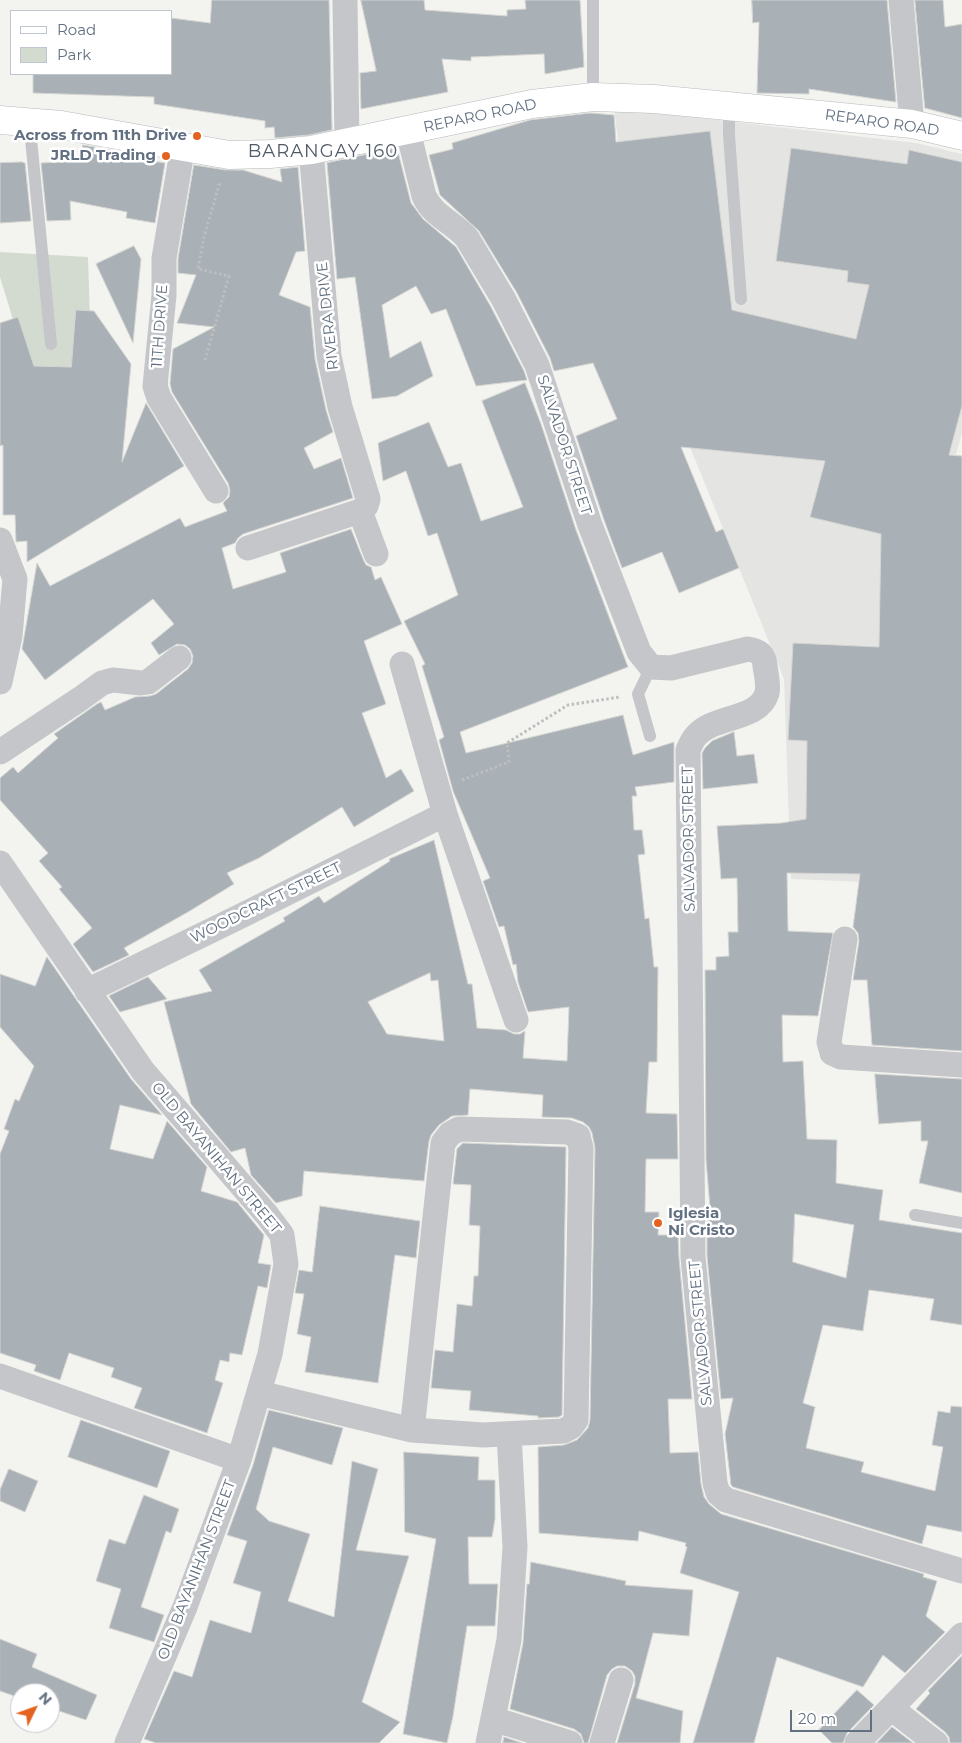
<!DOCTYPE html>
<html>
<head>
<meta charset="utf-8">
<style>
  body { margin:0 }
  #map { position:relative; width:962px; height:1743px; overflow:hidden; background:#f3f4ef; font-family:Montserrat,sans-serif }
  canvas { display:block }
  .legend { position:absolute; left:10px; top:10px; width:162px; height:65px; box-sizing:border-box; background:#fff; border:1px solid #c0c6cd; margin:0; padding:6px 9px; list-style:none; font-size:15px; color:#627081 }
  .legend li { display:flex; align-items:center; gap:10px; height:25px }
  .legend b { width:25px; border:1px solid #c0c6cd }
  .north { position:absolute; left:10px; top:1683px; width:50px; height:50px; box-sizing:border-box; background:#fff; border:1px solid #c0c6cd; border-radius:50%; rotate:48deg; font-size:14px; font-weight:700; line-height:20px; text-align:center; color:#627081 }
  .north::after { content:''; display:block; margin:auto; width:18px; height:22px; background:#e46220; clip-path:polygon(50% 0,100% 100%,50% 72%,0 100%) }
  .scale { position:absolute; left:790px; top:1710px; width:82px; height:22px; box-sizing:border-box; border:2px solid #627081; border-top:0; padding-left:6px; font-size:15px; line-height:18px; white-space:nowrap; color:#627081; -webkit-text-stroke:4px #fff; paint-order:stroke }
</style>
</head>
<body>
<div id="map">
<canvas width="962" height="1743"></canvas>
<ul class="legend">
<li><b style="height:6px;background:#fff"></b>Road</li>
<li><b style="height:14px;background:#d3dbd0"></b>Park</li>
</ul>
<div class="north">N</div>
<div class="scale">20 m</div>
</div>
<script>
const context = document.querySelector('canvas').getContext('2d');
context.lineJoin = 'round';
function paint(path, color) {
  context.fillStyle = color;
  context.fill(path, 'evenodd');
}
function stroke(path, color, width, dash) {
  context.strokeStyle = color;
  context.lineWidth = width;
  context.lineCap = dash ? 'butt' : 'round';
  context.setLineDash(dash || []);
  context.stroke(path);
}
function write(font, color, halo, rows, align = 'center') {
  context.font = font + ' Montserrat,sans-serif';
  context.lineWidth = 5;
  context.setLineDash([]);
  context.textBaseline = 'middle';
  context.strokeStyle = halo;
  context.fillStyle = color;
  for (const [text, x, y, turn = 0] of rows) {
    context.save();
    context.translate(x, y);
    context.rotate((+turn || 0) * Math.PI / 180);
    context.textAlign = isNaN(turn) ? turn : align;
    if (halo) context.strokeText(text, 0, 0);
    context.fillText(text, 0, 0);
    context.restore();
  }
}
paint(new Path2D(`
  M 614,108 L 916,143 L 962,154 L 962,433 L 928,556 L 962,886 L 791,879 L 784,679 L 641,326 Z`), '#e4e5e3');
paint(new Path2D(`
  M 0,252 L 88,257 L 92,383 L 30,375 L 0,277 Z`), '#d3dbd0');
const building = new Path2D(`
  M 212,0 L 329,0 L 332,130 L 309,135 L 275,138 L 274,127 L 265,128 L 265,121 L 154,104 L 154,97 L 33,93 L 33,74 L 171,74 L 171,18 L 210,23 Z
  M 361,0 L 424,0 L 425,10 L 507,16 L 507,10 L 526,9 L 525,0 L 580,0 L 584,67 L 545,74 L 544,54 L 471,57 L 471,61 L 442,59 L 448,92 L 361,109 L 360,73 L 376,71 Z
  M 752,0 L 887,0 L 896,102 L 809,89 L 809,94 L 757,93 L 759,22 L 753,23 Z
  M 915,0 L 943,0 L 945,27 L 962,24 L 962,118 L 925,108 Z
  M 591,113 L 614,115 L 616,142 L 710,131 L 732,310 L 856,339 L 869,285 L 847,282 L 848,271 L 776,261 L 791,148 L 907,164 L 909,150 L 962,162 L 962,406 L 949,455 L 962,456 L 962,1051 L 872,1045 L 867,980 L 853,980 L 859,941 L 858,933 L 853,927 L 860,874 L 787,873 L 788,931 L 833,933 L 818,1016 L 782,1015 L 783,1062 L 803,1061 L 807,1139 L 837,1140 L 836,1183 L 883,1190 L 879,1220 L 962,1233 L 962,1325 L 930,1320 L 934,1299 L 869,1290 L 863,1331 L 823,1325 L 803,1403 L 815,1407 L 806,1448 L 864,1462 L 861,1472 L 935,1491 L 943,1447 L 932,1445 L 938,1411 L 950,1413 L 951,1406 L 962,1407 L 962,1532 L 927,1525 L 922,1544 L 733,1487 L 731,1485 L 725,1434 L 733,1398 L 721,1399 L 707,1256 L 707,1207 L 710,1207 L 706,1160 L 705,970 L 716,970 L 716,957 L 729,956 L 728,932 L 738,932 L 737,878 L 721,879 L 717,826 L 781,823 L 806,819 L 807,741 L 788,740 L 793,643 L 879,647 L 881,534 L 810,517 L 825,461 L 681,447 L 716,532 L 723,529 L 739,568 L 679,593 L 662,552 L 622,568 L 604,520 L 576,436 L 617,419 L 593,363 L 554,371 L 550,358 L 517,293 L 479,231 L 440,195 L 429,155 L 453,149 L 452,143 L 530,120 ZM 795,1214 L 854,1225 L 846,1278 L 793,1262 Z
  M 83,145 L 116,151 L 116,155 L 165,163 L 155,223 L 126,218 L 127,212 L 70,201 L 71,220 L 47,221 L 41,163 L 81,161 Z
  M 397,148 L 411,203 L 423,219 L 456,247 L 491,307 L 524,371 L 527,380 L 476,386 L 446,309 L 431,314 L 416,286 L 382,305 L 390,358 L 421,341 L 433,376 L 397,396 L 372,399 L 355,277 L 337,279 L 327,163 Z
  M 22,162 L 25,163 L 31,221 L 0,223 L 0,163 Z
  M 194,165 L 226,170 L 243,170 L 282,182 L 280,169 L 298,167 L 305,251 L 296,252 L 279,295 L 310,307 L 315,359 L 326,410 L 333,432 L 304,448 L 314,469 L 341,458 L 353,498 L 243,534 L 238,538 L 235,543 L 222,548 L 233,589 L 286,572 L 280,553 L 351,529 L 363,559 L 366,565 L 371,567 L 375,580 L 381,577 L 402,624 L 364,641 L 386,704 L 362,713 L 386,778 L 401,769 L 414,791 L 354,827 L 342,807 L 259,858 L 227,873 L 234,884 L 188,912 L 124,948 L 129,955 L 93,972 L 73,944 L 92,928 L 59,889 L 62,887 L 39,861 L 48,853 L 0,800 L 0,778 L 13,767 L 18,773 L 58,738 L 54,734 L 97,704 L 101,702 L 105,710 L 135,697 L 150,696 L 156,694 L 188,669 L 192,663 L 193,656 L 190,649 L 185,645 L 177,644 L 159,655 L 151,643 L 174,624 L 153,599 L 45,680 L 22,649 L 37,563 L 50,586 L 180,518 L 185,527 L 227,511 L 223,503 L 229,497 L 230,490 L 228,483 L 172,392 L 170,384 L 173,349 L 214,327 L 177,323 L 196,275 L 178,273 L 178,259 Z
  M 134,246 L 141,259 L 133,343 L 96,264 Z
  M 76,310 L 94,311 L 131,364 L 122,462 L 146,403 L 184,466 L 27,562 L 27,541 L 16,542 L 15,515 L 3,515 L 3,445 L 0,446 L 0,323 L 18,317 L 34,366 L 71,367 Z
  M 525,383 L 541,424 L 576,530 L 628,667 L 460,732 L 466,753 L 623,715 L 633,755 L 674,742 L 674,782 L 635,787 L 637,796 L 632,796 L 634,830 L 642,830 L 645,854 L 638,855 L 645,919 L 649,918 L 654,967 L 658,967 L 657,1062 L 649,1062 L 646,1113 L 677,1114 L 678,1159 L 646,1159 L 645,1212 L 659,1212 L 658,1235 L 678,1235 L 679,1258 L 692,1399 L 668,1399 L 670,1453 L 698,1452 L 701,1484 L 704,1497 L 709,1504 L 721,1514 L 924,1574 L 923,1577 L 937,1581 L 926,1616 L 945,1632 L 905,1673 L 883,1655 L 863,1687 L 777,1657 L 754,1743 L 693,1743 L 739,1592 L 680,1573 L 687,1547 L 685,1546 L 686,1543 L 639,1531 L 638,1541 L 539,1533 L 538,1447 L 564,1445 L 577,1440 L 588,1428 L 590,1420 L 595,1148 L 592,1133 L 589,1127 L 583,1122 L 572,1118 L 542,1117 L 543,1095 L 470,1089 L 468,1115 L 452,1116 L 439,1125 L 431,1135 L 429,1141 L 424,1181 L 304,1171 L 302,1196 L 276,1203 L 251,1175 L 245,1148 L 231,1152 L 191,1104 L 164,1002 L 212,991 L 199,970 L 285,921 L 283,918 L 319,896 L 324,903 L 390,861 L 389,859 L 434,840 L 468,984 L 472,984 L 477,1028 L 506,1030 L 514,1034 L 520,1034 L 525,1031 L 523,1058 L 567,1061 L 569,1007 L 528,1012 L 518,982 L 516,964 L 513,965 L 504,926 L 499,927 L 483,881 L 490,878 L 453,791 L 439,740 L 444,737 L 422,666 L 425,664 L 404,621 L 458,595 L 437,533 L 428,536 L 406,471 L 383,481 L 378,443 L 429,422 L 448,467 L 461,463 L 481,521 L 523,507 L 482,401 ZM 430,973 L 431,981 L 438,980 L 444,1041 L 387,1034 L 368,1002 Z
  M 734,732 L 737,756 L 754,754 L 758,783 L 703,789 L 702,753 L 705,748 L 712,741 Z
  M 47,957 L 131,1079 L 162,1115 L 120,1105 L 110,1149 L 153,1159 L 167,1121 L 207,1167 L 201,1191 L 237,1202 L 264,1235 L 258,1263 L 271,1265 L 267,1288 L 258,1286 L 242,1355 L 230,1353 L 229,1362 L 220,1360 L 215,1380 L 223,1383 L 207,1433 L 134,1408 L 142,1388 L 111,1377 L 114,1368 L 69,1353 L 60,1380 L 34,1371 L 36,1365 L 0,1353 L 0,1154 L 9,1131 L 4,1129 L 15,1099 L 19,1101 L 34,1066 L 0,1027 L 0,974 L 35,986 Z
  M 148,977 L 167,999 L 120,1012 L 109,996 Z
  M 875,1074 L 962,1079 L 962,1193 L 919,1183 L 928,1141 L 921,1141 L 921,1121 L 879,1124 Z
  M 463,1143 L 566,1147 L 562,1415 L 559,1417 L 538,1418 L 538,1416 L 469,1410 L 471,1391 L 431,1388 L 435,1350 L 453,1352 L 457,1304 L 472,1306 L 474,1276 L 478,1276 L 480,1226 L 469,1225 L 471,1185 L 453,1184 L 457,1149 Z
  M 320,1206 L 420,1221 L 416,1258 L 395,1255 L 378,1383 L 305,1372 L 311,1337 L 297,1334 L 304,1294 L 295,1293 L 299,1270 L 312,1272 Z
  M 269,1410 L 343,1428 L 332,1465 L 273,1447 L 256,1509 L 269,1521 L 310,1534 L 288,1601 L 334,1617 L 352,1461 L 378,1469 L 356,1550 L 409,1556 L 362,1702 L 400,1722 L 379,1743 L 156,1743 L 144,1739 L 174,1671 L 192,1677 L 210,1620 L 251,1633 L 261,1592 L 233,1583 L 247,1541 L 227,1535 L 253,1465 Z
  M 81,1420 L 170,1451 L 157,1488 L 68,1457 Z
  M 404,1452 L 479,1457 L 478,1480 L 495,1480 L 495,1519 L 492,1537 L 468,1537 L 469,1584 L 498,1584 L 495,1626 L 467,1626 L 453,1716 L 447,1743 L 403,1734 L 436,1539 L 405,1532 Z
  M 9,1469 L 38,1481 L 25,1512 L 0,1501 L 0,1490 Z
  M 144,1495 L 179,1509 L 171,1533 L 166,1531 L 141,1607 L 164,1615 L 154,1642 L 109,1628 L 121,1589 L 96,1581 L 109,1539 L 125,1544 Z
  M 531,1562 L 626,1581 L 625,1585 L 693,1590 L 689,1636 L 653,1633 L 636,1698 L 683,1711 L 680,1743 L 617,1743 L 635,1684 L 635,1676 L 632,1671 L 625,1666 L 617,1666 L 612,1669 L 607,1675 L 588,1743 L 584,1743 L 581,1734 L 574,1729 L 510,1709 L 523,1643 L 527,1584 L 529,1584 Z
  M 0,1639 L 37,1654 L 32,1667 L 97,1695 L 86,1720 L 50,1708 L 50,1693 L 20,1693 L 20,1698 L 0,1691 Z
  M 962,1656 L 962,1743 L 950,1743 L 949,1737 L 945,1732 L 916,1709 L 930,1693 L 928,1691 Z
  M 857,1690 L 874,1705 L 847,1733 L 843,1743 L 832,1743 L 819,1730 Z
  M 892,1727 L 913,1743 L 877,1743 Z
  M 504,1737 L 522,1743 L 503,1743 Z`);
paint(building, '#a9b0b6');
stroke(building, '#d5d5d2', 1);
const secondary = new Path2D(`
  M 0,120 L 61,125 L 229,155 L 270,154 L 311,150 L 532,104 L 593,97 L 654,99 L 821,115 L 912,124 L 962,136`);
stroke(secondary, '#b6b9be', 29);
stroke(new Path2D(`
  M 205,360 L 229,276 L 198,269 L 204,237 L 220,182
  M 462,780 L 509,762 L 507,743 L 568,705 L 620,697`), '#bdbec0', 3, [2.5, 2.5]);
stroke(new Path2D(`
  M 593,0 L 593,97
  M 729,106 L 729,135 L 741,299
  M 33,123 L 31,139 L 51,344
  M 650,736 L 638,694 L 651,667
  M 915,1215 L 962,1223`), '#c4c6ca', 12);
stroke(new Path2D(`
  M 345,0 L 347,143
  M 901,0 L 912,124
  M 408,131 L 424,196 C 433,216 453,222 467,238 L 504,300 L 537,365 L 590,525 L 639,652 L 651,667 L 671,668 L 748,649 C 760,651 764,655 765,666 C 766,674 769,685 767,693 C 759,721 713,715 696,736 C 692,740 690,746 688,750 L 693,1257 L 715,1483 L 718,1493 L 726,1500 L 962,1571
  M 183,146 L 164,258 L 164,295 L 155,386 L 159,398 L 216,491
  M 360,511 L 376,554
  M 0,540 L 15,579 L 10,636 L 0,682
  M 248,548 L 360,511 L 366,506 L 368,499 L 340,407 L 329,356 L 311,150
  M 402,664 L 445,814 L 516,1020
  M 0,752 L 80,699 L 102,683 L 113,680 L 141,683 L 148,682 L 179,658
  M 0,863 L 143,1071 L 267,1215 L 282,1235 L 286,1264 L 270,1354 L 239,1460 L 185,1607 L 127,1743
  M 845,939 L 829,1042 L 832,1053 L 841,1057 L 962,1065
  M 87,991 L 241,916 L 445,814
  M 0,1376 L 239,1460
  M 259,1393 L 412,1430 L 483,1435 L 563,1431 L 571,1427 L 576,1420 L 581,1148 L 578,1136 L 567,1132 L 459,1129 L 450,1134 L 443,1143 L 412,1430
  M 891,1708 L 936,1743
  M 493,1719 L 570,1743
  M 488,1743 L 509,1640 L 515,1547 L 509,1434
  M 602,1743 L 621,1680
  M 857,1743 L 962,1635`), '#c4c6ca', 25);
stroke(secondary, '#fff', 28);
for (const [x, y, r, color] of [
  [197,136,5,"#e46220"],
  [166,156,5,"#e46220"],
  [658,1223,5,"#e46220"]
]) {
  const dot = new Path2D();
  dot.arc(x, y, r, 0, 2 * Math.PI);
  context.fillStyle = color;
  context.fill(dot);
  stroke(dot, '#fff', 2);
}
write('15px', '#627081', '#fff', [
  ["REPARO ROAD",480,116,-12],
  ["REPARO ROAD",882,123,8],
  ["RIVERA DRIVE",328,316,-96],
  ["11TH DRIVE",160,326,-86],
  ["SALVADOR STREET",564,445,72],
  ["SALVADOR STREET",689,839,-91],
  ["WOODCRAFT STREET",266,903,-26],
  ["OLD BAYANIHAN STREET",216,1158,50],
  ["SALVADOR STREET",701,1333,-95],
  ["OLD BAYANIHAN STREET",197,1570,-69]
]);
write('bold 15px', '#627081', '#fff', [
  ["Across from 11th Drive",187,136],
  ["JRLD Trading",156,156],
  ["Iglesia",668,1214,"left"],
  ["Ni Cristo",668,1231,"left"]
], 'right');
context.letterSpacing = '1px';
write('18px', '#505a66', '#fff', [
  ["BARANGAY 160",323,152]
]);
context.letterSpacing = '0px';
</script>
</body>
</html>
